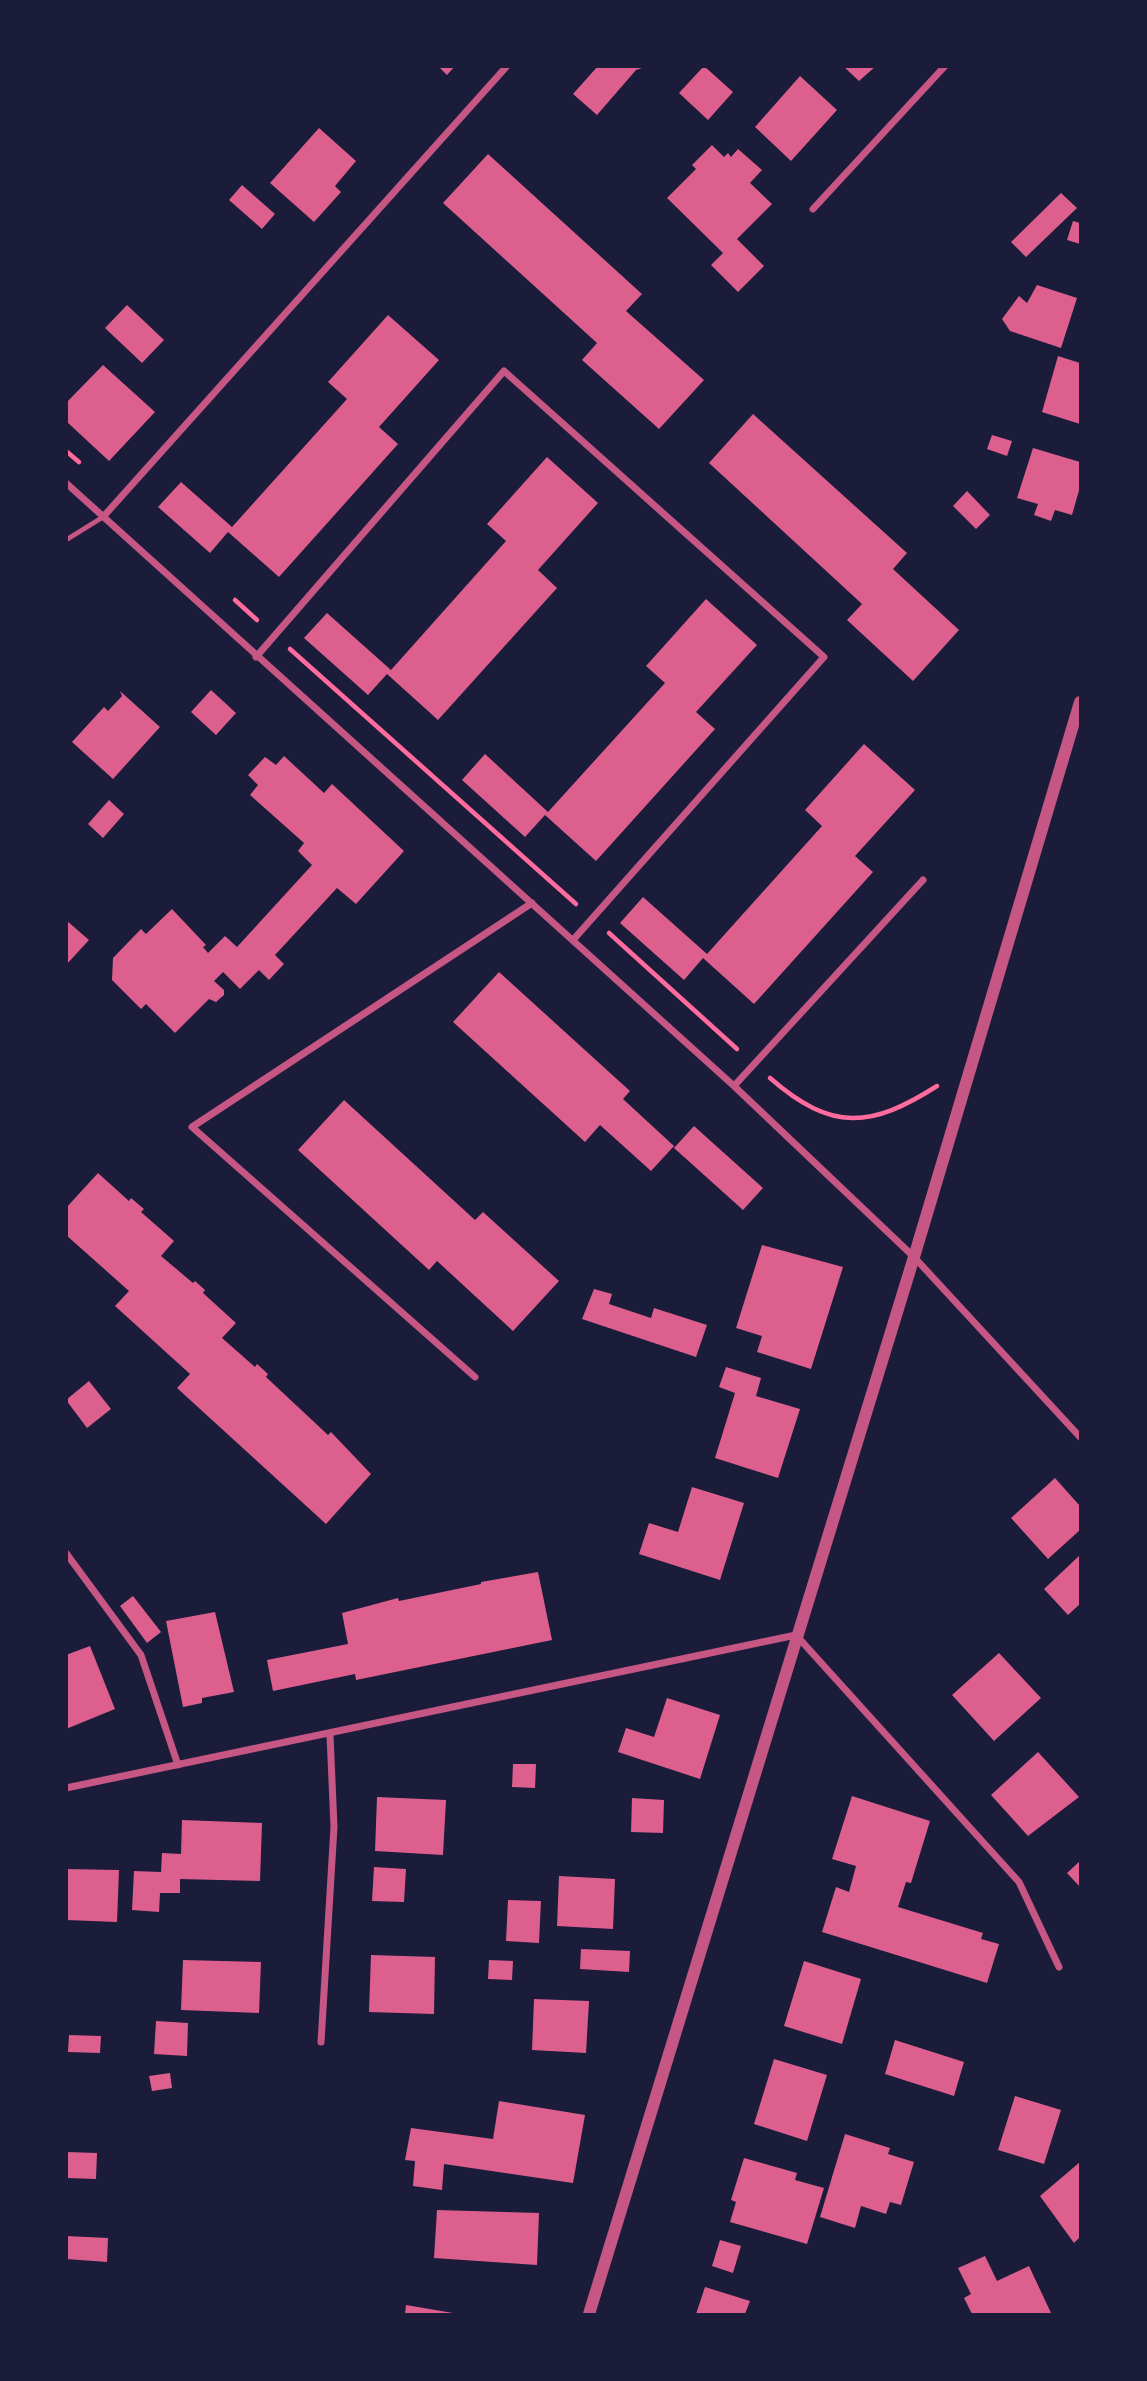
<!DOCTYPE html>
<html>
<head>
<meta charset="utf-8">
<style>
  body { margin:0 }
  #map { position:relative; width:1147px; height:2381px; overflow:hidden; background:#1b1b3a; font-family:"Work Sans",sans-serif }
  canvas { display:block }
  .frame { position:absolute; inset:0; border:68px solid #1b1b3a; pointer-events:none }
</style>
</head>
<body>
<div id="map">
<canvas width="1147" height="2381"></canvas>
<div class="frame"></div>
</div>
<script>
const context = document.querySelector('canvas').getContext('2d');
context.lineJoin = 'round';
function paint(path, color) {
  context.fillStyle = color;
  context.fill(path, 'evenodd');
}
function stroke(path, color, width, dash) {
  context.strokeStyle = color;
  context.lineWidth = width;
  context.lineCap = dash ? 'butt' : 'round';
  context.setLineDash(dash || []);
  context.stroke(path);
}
paint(new Path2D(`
  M 438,66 L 455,66 L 447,75 Z
  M 598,66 L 645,67 L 636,70 L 597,115 L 573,94 Z
  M 704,66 L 733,92 L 708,120 L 679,93 Z
  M 843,66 L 876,66 L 859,81 Z
  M 800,76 L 837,110 L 791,161 L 755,127 Z
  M 319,128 L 356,161 L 335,186 L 341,192 L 314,222 L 270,183 Z
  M 712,145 L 724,157 L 728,153 L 731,157 L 738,149 L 762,170 L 750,183 L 772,204 L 737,239 L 764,266 L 738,292 L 711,265 L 723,253 L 667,198 L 696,169 L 692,165 Z
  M 488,154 L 642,294 L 626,311 L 704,380 L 659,429 L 582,360 L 597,343 L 443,203 Z
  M 242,185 L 275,214 L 262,229 L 229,200 Z
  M 1061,193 L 1077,208 L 1026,257 L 1011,242 Z
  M 1073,221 L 1080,223 L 1080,244 L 1067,240 Z
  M 1037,285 L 1077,298 L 1061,348 L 1010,331 L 1002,319 L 1019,296 L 1027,303 Z
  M 127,305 L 164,340 L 142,363 L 105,328 Z
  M 388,315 L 439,360 L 379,427 L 398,444 L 279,577 L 228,532 L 210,553 L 158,507 L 181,482 L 232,527 L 347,399 L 328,382 Z
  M 1058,356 L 1080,363 L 1080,424 L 1042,412 Z
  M 103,365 L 155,412 L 109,461 L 66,421 L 66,403 Z
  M 753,414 L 907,553 L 893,569 L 959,630 L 913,681 L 847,620 L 862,604 L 709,463 Z
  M 992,435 L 1012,441 L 1007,456 L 987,449 Z
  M 1033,448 L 1080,462 L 1080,487 L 1072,515 L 1055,510 L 1051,521 L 1034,515 L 1038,504 L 1017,498 Z
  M 547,457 L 598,503 L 538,570 L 557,588 L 438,720 L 387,674 L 368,695 L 304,638 L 327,613 L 391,670 L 506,541 L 487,524 Z
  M 967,491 L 990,515 L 976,529 L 953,506 Z
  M 706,599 L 757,645 L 696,712 L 715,729 L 596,861 L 545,815 L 525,837 L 462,780 L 485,754 L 548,812 L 665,683 L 646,666 Z
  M 211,690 L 236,713 L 216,735 L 191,712 Z
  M 120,691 L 160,727 L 113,779 L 72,742 L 104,707 L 108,711 L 122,696 Z
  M 864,744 L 915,790 L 855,856 L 873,872 L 754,1004 L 703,958 L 684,980 L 620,923 L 643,897 L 707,954 L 822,826 L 805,810 Z
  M 284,756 L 324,793 L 332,784 L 404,851 L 356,904 L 337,888 L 275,955 L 284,964 L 269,980 L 259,970 L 240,989 L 223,972 L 214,981 L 224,990 L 224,995 L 216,1002 L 209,999 L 175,1033 L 146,1004 L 141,1009 L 112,980 L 113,958 L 141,929 L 146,934 L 172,909 L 206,945 L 203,947 L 208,953 L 225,936 L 237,947 L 312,865 L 298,851 L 304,843 L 250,795 L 258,785 L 248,775 L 265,757 L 276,765 Z
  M 109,800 L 124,814 L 103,838 L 88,824 Z
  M 66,920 L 89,940 L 66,965 Z
  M 499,972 L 630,1091 L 623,1099 L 674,1146 L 651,1171 L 600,1125 L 585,1142 L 453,1022 Z
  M 344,1100 L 475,1220 L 483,1212 L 559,1281 L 513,1331 L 437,1261 L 429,1270 L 298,1150 Z
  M 694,1126 L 763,1188 L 743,1210 L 674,1148 Z
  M 98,1173 L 129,1201 L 131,1198 L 144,1209 L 141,1212 L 174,1241 L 161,1256 L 193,1283 L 195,1281 L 205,1290 L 203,1293 L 236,1323 L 222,1338 L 255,1367 L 257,1364 L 268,1374 L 266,1377 L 328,1435 L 331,1432 L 371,1474 L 326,1524 L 177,1388 L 190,1374 L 115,1306 L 129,1291 L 66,1235 L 66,1208 Z
  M 762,1245 L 843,1267 L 811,1369 L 757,1352 L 762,1336 L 736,1328 Z
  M 594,1289 L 612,1294 L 609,1304 L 651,1318 L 654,1308 L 707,1325 L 696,1357 L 582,1319 Z
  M 726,1367 L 761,1378 L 756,1396 L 800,1409 L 778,1478 L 715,1458 L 735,1393 L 719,1387 Z
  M 89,1381 L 111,1409 L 87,1428 L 66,1400 Z
  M 1055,1478 L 1080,1506 L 1080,1530 L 1048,1559 L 1011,1518 Z
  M 692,1487 L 744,1503 L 720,1580 L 639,1554 L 649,1523 L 678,1532 Z
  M 1080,1555 L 1080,1604 L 1068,1615 L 1044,1589 Z
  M 538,1572 L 552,1640 L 356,1680 L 355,1674 L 273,1691 L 267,1660 L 348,1644 L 342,1613 L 398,1598 L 399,1601 L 481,1584 L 481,1582 Z
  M 133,1596 L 161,1632 L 147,1643 L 120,1606 Z
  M 215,1612 L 234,1692 L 202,1698 L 202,1703 L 183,1707 L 166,1621 Z
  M 90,1646 L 115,1709 L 66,1729 L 66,1655 Z
  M 999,1653 L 1041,1698 L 994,1741 L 952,1695 Z
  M 667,1698 L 720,1715 L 700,1779 L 618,1752 L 626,1728 L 654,1737 Z
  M 1038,1752 L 1079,1797 L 1028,1836 L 991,1795 Z
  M 513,1764 L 536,1764 L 535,1788 L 512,1787 Z
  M 852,1796 L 930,1821 L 911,1883 L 906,1882 L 898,1907 L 983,1933 L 981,1939 L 999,1944 L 987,1983 L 822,1932 L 836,1887 L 849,1892 L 856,1866 L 832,1859 Z
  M 377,1797 L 446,1800 L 443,1855 L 375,1851 Z
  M 632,1798 L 664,1800 L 663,1833 L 631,1832 Z
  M 182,1820 L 262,1823 L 260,1881 L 180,1879 L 180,1893 L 160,1893 L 159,1912 L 132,1910 L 134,1871 L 161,1872 L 162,1853 L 181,1854 Z
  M 1080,1861 L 1080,1887 L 1067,1873 Z
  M 374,1867 L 406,1869 L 404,1902 L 372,1901 Z
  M 66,1869 L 119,1870 L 117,1922 L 66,1920 Z
  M 559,1876 L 615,1879 L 613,1929 L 557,1926 Z
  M 508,1900 L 541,1901 L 539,1943 L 506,1941 Z
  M 581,1949 L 630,1951 L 629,1972 L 580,1969 Z
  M 371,1955 L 435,1957 L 434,2014 L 369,2012 Z
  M 183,1960 L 261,1962 L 259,2013 L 181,2010 Z
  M 489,1960 L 513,1961 L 512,1980 L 488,1979 Z
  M 804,1961 L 861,1979 L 842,2044 L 784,2026 Z
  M 534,1999 L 589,2001 L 586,2053 L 532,2050 Z
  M 156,2021 L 188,2023 L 187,2056 L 154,2054 Z
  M 69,2035 L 101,2036 L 100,2053 L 68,2052 Z
  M 895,2040 L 964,2062 L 954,2096 L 885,2074 Z
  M 774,2059 L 827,2075 L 807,2141 L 754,2124 Z
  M 170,2073 L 172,2088 L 152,2091 L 149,2076 Z
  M 1015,2096 L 1061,2110 L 1044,2164 L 998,2150 Z
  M 499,2101 L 585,2115 L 573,2183 L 444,2164 L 442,2190 L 413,2186 L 415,2161 L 405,2160 L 411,2128 L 493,2139 Z
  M 845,2134 L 890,2148 L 888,2154 L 914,2162 L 901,2205 L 890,2202 L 886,2214 L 861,2206 L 855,2228 L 820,2217 Z
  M 66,2152 L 97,2153 L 96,2179 L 66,2178 Z
  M 744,2158 L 797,2173 L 795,2180 L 824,2188 L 807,2244 L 730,2222 L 736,2202 L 731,2200 Z
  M 1080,2162 L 1080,2237 L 1074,2243 L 1040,2196 Z
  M 437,2210 L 539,2213 L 537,2265 L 434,2258 Z
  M 66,2236 L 108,2238 L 107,2262 L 66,2259 Z
  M 720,2240 L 741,2246 L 733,2273 L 712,2266 Z
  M 985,2256 L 997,2281 L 1029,2266 L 1051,2313 L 972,2314 L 964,2298 L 971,2294 L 958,2268 Z
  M 705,2287 L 750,2301 L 745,2314 L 696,2314 Z
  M 406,2305 L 453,2313 L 453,2314 L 405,2314 Z`), '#dd5f8e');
stroke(new Path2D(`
  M 66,451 L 79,462
  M 235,600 L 257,620
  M 290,649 L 576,904
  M 609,933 L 737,1049
  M 770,1078 C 832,1132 871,1128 937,1086`), '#ff6b9d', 4.5);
stroke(new Path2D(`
  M 66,540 L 103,517`), '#c65784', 5);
stroke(new Path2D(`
  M 813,209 L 945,66
  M 66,483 L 734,1086 L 914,1257 L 1080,1437
  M 103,517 L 507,66
  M 256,657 L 504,371 L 824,657 L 573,940
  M 734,1086 L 923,880
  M 475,1377 L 192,1127 L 532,903
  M 66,1553 L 141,1655 L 178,1765
  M 66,1788 L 796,1635 L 1019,1882 L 1059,1967
  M 321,2042 L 334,1827 L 330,1735`), '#c65784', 7);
stroke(new Path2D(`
  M 589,2314 L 914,1257 L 1080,702`), '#c65784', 12);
</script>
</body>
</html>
